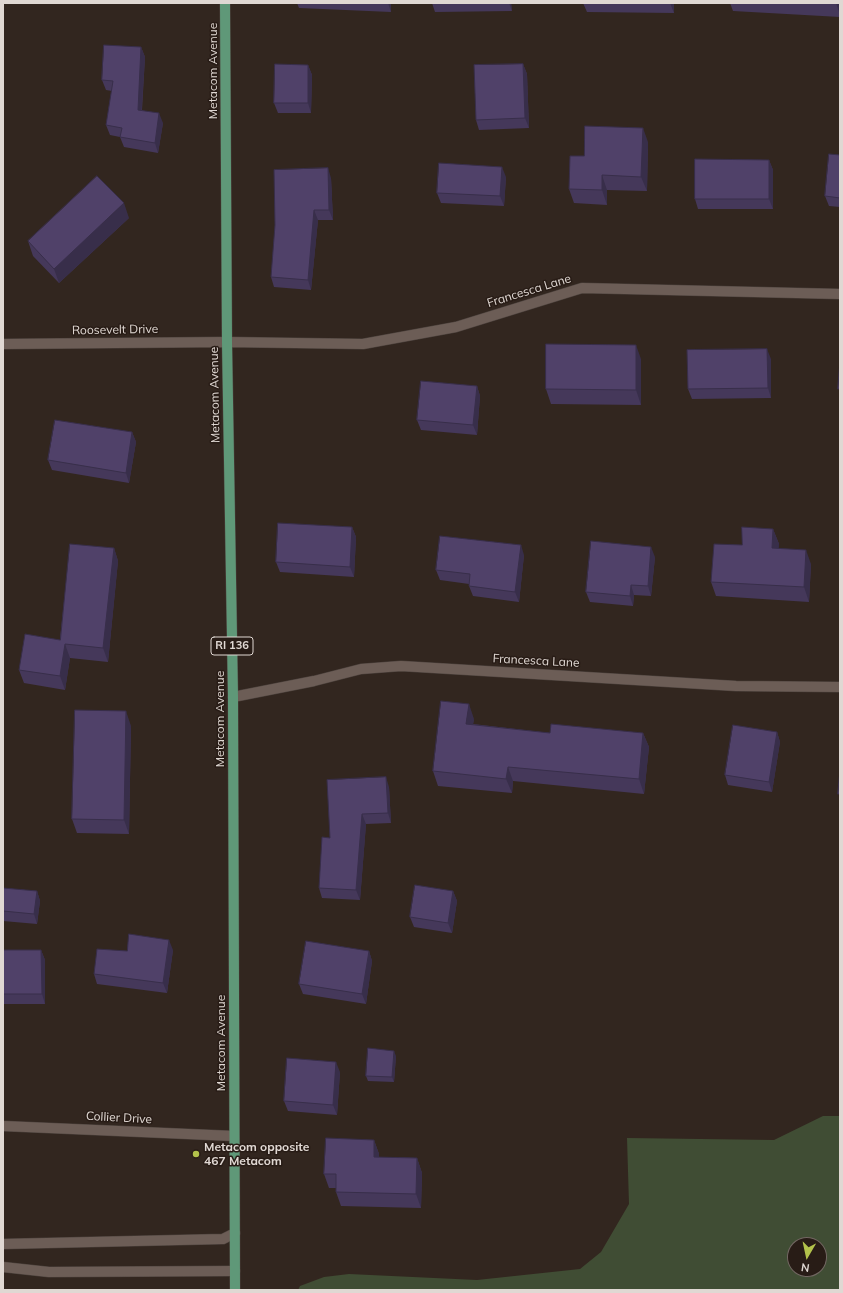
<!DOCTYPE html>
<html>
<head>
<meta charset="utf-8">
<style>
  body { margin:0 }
  #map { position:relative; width:843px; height:1293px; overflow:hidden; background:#32261f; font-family:Mulish,sans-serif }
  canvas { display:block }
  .frame { position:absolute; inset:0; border:4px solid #e0d8d3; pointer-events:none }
  .north { position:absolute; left:787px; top:1237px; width:40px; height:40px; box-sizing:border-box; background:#281c16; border:1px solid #726762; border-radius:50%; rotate:189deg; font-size:11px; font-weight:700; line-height:16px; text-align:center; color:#e0d8d3 }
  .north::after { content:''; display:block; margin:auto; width:14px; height:18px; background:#b3c24b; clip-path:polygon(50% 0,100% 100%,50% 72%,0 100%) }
</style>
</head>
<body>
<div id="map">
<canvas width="843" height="1293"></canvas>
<div class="frame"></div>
<div class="north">N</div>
</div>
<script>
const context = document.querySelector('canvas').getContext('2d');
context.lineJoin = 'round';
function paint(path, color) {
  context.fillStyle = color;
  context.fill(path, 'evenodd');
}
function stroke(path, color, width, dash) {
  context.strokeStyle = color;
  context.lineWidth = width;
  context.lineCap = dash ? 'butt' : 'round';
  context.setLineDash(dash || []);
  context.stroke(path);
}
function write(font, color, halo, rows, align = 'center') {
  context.font = font + ' Mulish,sans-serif';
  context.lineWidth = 3;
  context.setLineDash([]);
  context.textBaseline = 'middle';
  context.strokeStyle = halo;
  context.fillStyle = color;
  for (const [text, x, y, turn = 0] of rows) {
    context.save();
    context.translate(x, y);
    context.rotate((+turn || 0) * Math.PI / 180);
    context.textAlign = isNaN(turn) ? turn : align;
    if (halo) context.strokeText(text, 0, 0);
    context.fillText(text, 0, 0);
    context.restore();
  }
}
paint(new Path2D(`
  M 823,1116 L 840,1116 L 840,1290 L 298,1290 L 300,1286 L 324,1277 L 349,1274 L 477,1280 L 580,1269 L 601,1252 L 629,1204 L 627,1138 L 774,1140 ZM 795,1245 L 819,1245 L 819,1269 L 795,1269 Z`), '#404d34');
const lane = new Path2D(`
  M 3,1126 L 234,1136
  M 3,1244 L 223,1239 L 235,1233
  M 3,1267 L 49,1272 L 235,1271`);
const street = new Path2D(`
  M 3,344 L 227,342 L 363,344 L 456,327 L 582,288 L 840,294
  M 233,697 L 314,681 L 361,669 L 401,666 L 736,686 L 840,687`);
const primary = new Path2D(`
  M 225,3 L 227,342 L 233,697 L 235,1290`);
stroke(lane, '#4d433e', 11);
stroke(street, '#4d433e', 11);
stroke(primary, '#4d433e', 11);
stroke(lane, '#6c5d56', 10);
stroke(street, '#6c5d56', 10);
stroke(primary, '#5f9878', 10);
paint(new Path2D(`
  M 297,3 L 391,3 L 391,12 L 299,8 Z
  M 432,3 L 511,3 L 512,11 L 435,12 Z
  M 583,3 L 674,3 L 674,13 L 587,12 Z
  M 730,3 L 840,3 L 840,17 L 733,11 Z
  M 141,47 L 145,57 L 142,110 L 163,123 L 158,153 L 124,147 L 120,137 L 110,135 L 106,125 L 112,91 L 106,90 L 102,80 Z
  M 523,64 L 527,74 L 529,128 L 479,130 L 476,120 Z
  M 308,65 L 312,75 L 311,113 L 278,113 L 274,103 Z
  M 648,142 L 647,191 L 607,190 L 607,205 L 574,203 L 569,189 L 584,156 Z
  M 840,155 L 840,207 L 829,206 L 825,196 Z
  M 769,160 L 773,170 L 773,209 L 698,209 L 695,199 Z
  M 506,177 L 504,206 L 441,203 L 437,193 Z
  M 331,178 L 333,220 L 318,220 L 311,290 L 274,287 L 271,277 Z
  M 129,218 L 59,283 L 33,256 L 28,241 Z
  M 641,359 L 641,405 L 551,404 L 546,389 Z
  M 771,359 L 771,398 L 692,399 L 688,389 Z
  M 477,386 L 480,396 L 477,435 L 421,430 L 417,420 Z
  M 132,432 L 136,442 L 129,483 L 52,470 L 48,460 Z
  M 352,527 L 356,537 L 354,577 L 280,572 L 276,562 Z
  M 773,529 L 779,544 L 778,548 L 811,564 L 809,602 L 716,596 L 711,582 L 742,545 Z
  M 114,548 L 118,561 L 108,662 L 70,658 L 65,690 L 24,683 L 19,670 L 60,640 Z
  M 524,555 L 519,602 L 473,596 L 469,586 L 469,584 L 440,580 L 436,570 Z
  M 655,557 L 651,596 L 634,595 L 633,606 L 590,602 L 586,592 Z
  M 474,719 L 473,724 L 550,733 L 643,733 L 649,747 L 644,794 L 513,781 L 512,793 L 438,786 L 433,771 Z
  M 131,726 L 129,834 L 77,833 L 72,819 Z
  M 777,732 L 780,742 L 772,792 L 728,785 L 725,775 Z
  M 389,787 L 391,823 L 366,824 L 360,900 L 322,898 L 319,888 L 330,838 Z
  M 3,888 L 37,891 L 40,901 L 37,924 L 3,921 Z
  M 453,891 L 457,901 L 452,933 L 414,927 L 410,917 Z
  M 3,950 L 41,950 L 45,960 L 45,1004 L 3,1004 Z
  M 173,950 L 167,993 L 97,984 L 94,974 Z
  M 369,951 L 372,961 L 366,1004 L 303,994 L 299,984 Z
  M 396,1056 L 394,1082 L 368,1081 L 366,1076 Z
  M 340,1072 L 337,1115 L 288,1111 L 284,1101 Z
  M 374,1140 L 379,1154 L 379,1157 L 417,1158 L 422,1173 L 421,1208 L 341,1206 L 336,1192 L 336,1188 L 329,1188 L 324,1174 Z`), '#45385a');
paint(new Path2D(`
  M 388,3 L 391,3 L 391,12 Z
  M 509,3 L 511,3 L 512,11 Z
  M 670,3 L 674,3 L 674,13 Z
  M 836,3 L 840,3 L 840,15 Z
  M 141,47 L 145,57 L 141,120 L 138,110 Z
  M 523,64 L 527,74 L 529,128 L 525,118 Z
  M 308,65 L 312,75 L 311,113 L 308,103 Z
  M 159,113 L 163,123 L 158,153 L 155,143 Z
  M 643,128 L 648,142 L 647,191 L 641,177 Z
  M 769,160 L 773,170 L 773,209 L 769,199 Z
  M 502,167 L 506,177 L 504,206 L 500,196 Z
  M 328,168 L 331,178 L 333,220 L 329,210 Z
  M 602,175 L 607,190 L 607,205 L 602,190 Z
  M 124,203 L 129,218 L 59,283 L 54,269 Z
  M 314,210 L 318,220 L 311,290 L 308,280 Z
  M 636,345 L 641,359 L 641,405 L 636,390 Z
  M 767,349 L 771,359 L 771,398 L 768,388 Z
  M 477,386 L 480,396 L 477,435 L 473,425 Z
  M 132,432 L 136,442 L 129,483 L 126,473 Z
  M 352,527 L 356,537 L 354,577 L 350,567 Z
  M 773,529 L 779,544 L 778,563 L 772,548 Z
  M 521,545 L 524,555 L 519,602 L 515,592 Z
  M 651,547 L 655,557 L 651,596 L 648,586 Z
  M 114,548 L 118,561 L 108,662 L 103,648 Z
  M 806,550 L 811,564 L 809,602 L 804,587 Z
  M 631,585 L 634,595 L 633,606 L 630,596 Z
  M 65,644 L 70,658 L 65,690 L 60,676 Z
  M 469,704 L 474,719 L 471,738 L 466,724 Z
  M 126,711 L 131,726 L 129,834 L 124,820 Z
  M 777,732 L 780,742 L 772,792 L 769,782 Z
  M 643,733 L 649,747 L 644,794 L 639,779 Z
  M 508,767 L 513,781 L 512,793 L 506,779 Z
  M 386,777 L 389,787 L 391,823 L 388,813 Z
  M 362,814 L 366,824 L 360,900 L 356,890 Z
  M 37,891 L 40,901 L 37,924 L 34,914 Z
  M 453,891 L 457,901 L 452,933 L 448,923 Z
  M 169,940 L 173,950 L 167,993 L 163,983 Z
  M 41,950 L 45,960 L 45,1004 L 42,994 Z
  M 369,951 L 372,961 L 366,1004 L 362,994 Z
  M 394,1051 L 396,1056 L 394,1082 L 392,1077 Z
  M 336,1062 L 340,1072 L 337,1115 L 333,1105 Z
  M 374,1140 L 379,1154 L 379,1171 L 374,1157 Z
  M 417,1158 L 422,1173 L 421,1208 L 416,1194 Z`), '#382e4a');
const building = new Path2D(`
  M 104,45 L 141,47 L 138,110 L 159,113 L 155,143 L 120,137 L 122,128 L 106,125 L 113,81 L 102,80 Z
  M 275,64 L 308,65 L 308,103 L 274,103 Z
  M 523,64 L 525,118 L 476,120 L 474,65 Z
  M 585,126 L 643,128 L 641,177 L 602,175 L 602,190 L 569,189 L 570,156 L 584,156 Z
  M 829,154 L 840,155 L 840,198 L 825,196 Z
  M 695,159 L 769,160 L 769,199 L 695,199 Z
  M 439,163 L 502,167 L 500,196 L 437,193 Z
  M 328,168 L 329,210 L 314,210 L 308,280 L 271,277 L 275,225 L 274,170 Z
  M 97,176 L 124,203 L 54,269 L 28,241 Z
  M 546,344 L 636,345 L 636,390 L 546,389 Z
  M 767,349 L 768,388 L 688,389 L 687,350 Z
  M 840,362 L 840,389 L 838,389 Z
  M 421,381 L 477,386 L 473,425 L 417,420 Z
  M 55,420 L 132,432 L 126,473 L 48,460 Z
  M 278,523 L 352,527 L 350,567 L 276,562 Z
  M 742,527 L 773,529 L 772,548 L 806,550 L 804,587 L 711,582 L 714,544 L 742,545 Z
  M 440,536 L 521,545 L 515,592 L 469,586 L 470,574 L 436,570 Z
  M 591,541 L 651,547 L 648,586 L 631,585 L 630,596 L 586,592 Z
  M 70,544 L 114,548 L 103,648 L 65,644 L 60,676 L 19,670 L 25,634 L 60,640 Z
  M 441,701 L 469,704 L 466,724 L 550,733 L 551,724 L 643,733 L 639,779 L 508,767 L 506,779 L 433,771 Z
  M 75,710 L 126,711 L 124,820 L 72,819 Z
  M 733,725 L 777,732 L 769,782 L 725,775 Z
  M 840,771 L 840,794 L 838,794 Z
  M 386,777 L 388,813 L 362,814 L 356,890 L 319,888 L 322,837 L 330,838 L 327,780 Z
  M 415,885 L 453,891 L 448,923 L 410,917 Z
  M 3,888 L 37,891 L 34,914 L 3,911 Z
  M 129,934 L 169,940 L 163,983 L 94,974 L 97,949 L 127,951 Z
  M 306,941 L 369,951 L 362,994 L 299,984 Z
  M 3,950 L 41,950 L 42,994 L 3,994 Z
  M 368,1048 L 394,1051 L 392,1077 L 366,1076 Z
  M 287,1058 L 336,1062 L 333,1105 L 284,1101 Z
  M 326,1138 L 374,1140 L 374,1157 L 417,1158 L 416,1194 L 336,1192 L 336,1174 L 324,1174 Z`);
paint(building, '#504169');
stroke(building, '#382e4a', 1);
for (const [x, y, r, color] of [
  [196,1154,4,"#b3c24b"]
]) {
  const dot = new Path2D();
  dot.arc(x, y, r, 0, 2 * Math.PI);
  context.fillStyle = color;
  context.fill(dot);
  stroke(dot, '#281c16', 1.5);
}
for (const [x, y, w] of [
  [232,646,42]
]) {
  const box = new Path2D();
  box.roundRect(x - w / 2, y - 9, w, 18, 3);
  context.fillStyle = '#281c16';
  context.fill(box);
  stroke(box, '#e0d8d3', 1);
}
write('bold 11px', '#e0d8d3', null, [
  ["RI 136",232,646]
]);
write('12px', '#e0d8d3', '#281c16', [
  ["Metacom Avenue",213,71,-90],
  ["Francesca Lane",529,291,-17],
  ["Roosevelt Drive",115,330,-1],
  ["Metacom Avenue",215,395,-91],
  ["Francesca Lane",536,661,3],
  ["Metacom Avenue",220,719,-90],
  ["Metacom Avenue",221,1043,-90],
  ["Collier Drive",119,1118,3]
]);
write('bold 12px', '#e0d8d3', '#281c16', [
  ["Metacom opposite",204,1147],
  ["467 Metacom",204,1161]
], 'left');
</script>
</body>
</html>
